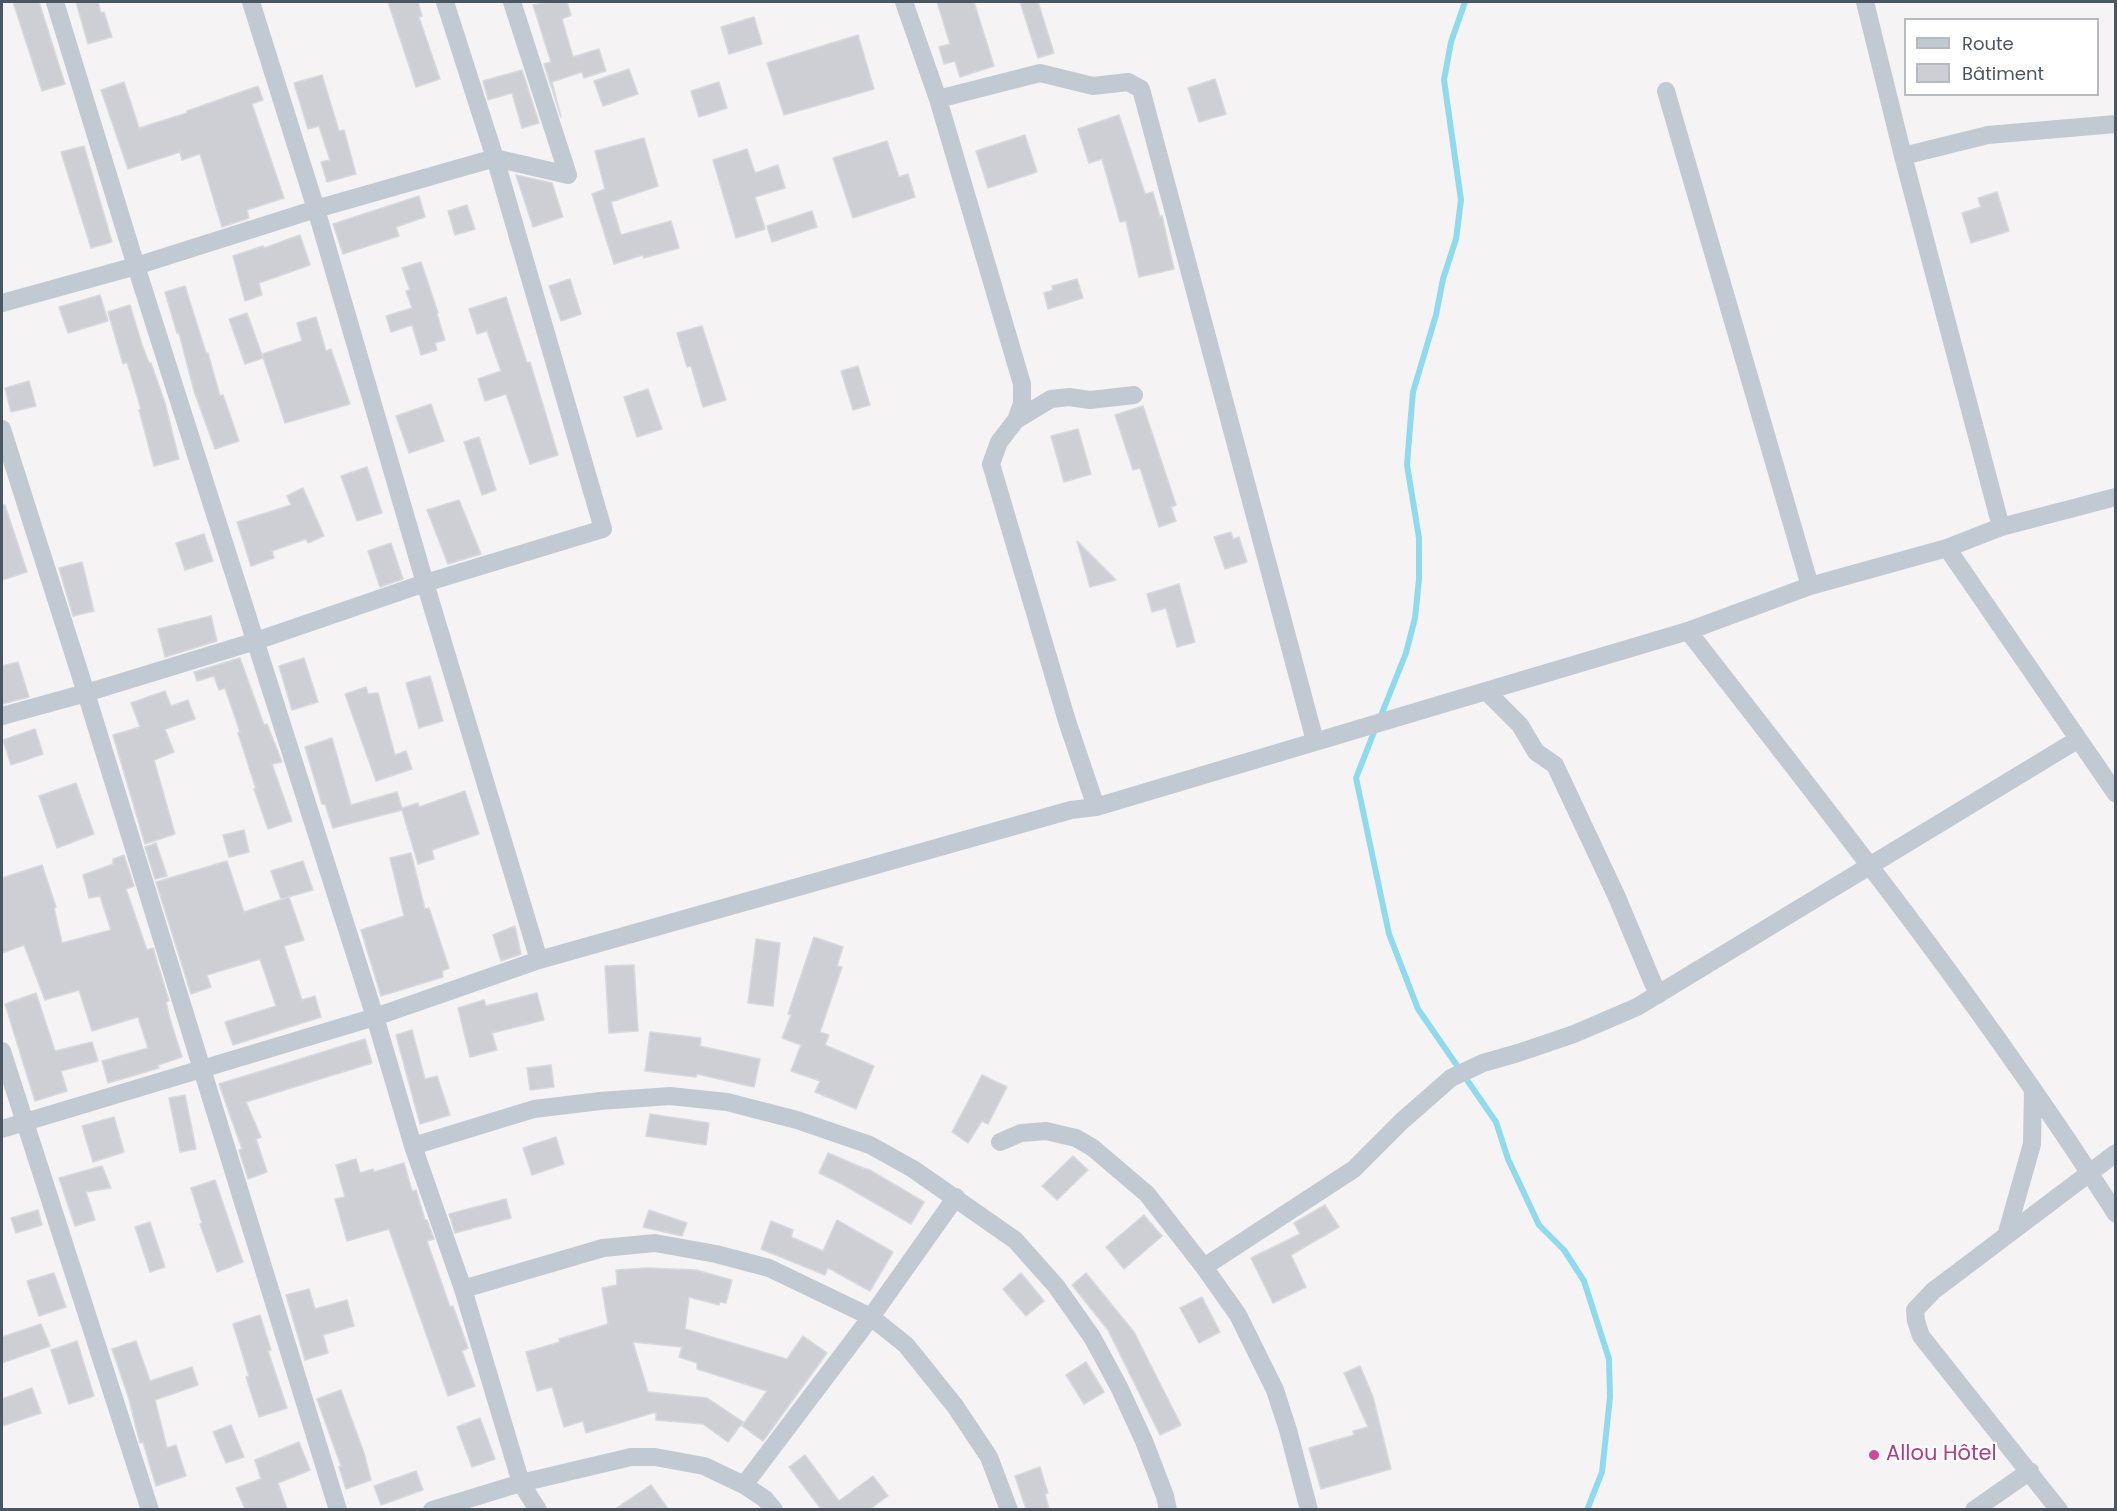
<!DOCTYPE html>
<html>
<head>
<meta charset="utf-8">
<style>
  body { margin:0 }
  #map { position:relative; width:2117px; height:1511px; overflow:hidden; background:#f5f3f3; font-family:Poppins,sans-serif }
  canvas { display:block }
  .frame { position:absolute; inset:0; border:3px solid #4a5661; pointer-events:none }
  .legend { position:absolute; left:1904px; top:18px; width:195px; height:78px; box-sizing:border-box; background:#fff; border:2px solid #b7bbc0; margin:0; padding:8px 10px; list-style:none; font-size:18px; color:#4a5661 }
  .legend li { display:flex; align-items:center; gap:12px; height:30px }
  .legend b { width:30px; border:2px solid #b7bbc0 }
</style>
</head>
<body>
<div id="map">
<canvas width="2117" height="1511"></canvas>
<div class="frame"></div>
<ul class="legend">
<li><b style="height:8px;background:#c1cad2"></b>Route</li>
<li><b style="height:16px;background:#cdcfd5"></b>Bâtiment</li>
</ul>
</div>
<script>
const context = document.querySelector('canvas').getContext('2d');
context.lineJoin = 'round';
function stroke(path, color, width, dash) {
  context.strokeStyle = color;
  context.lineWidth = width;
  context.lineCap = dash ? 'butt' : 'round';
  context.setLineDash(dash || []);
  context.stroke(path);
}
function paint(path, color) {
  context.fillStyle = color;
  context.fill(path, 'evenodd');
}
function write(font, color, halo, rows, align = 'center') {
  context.font = font + ' Poppins,sans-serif';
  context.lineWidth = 4.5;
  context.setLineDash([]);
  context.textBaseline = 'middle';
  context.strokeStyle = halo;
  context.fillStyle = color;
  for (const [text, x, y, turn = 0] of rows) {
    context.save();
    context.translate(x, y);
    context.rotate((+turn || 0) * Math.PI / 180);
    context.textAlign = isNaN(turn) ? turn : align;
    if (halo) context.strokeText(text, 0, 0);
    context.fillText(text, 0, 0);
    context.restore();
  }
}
stroke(new Path2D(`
  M 1380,718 L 1406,653 L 1415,618 L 1419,579 L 1419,538 L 1407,465 L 1410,427 L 1413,392 L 1436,315 L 1443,279 L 1456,239 L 1461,200 L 1444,80 L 1451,42 L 1465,2
  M 1376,727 L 1356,778 L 1389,934 L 1418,1009 L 1496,1122 L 1508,1159 L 1539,1225 L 1564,1250 L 1584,1281 L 1609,1359 L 1610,1397 L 1602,1472 L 1587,1510`), '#90daee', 6);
const building = new Path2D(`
  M 13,2 L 39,2 L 65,84 L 42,91 Z
  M 76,2 L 98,2 L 101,13 L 104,12 L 112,37 L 88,44 Z
  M 388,2 L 418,2 L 422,16 L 419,17 L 440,79 L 416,87 Z
  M 548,2 L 567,2 L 571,15 L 562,19 L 573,57 L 599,49 L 606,71 L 584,78 L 582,72 L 552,82 L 561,117 L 544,64 L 551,62 L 533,5 Z
  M 937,2 L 974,2 L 994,66 L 960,77 L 955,61 L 944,64 L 939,47 L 950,44 Z
  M 1020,2 L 1038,2 L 1054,53 L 1038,58 Z
  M 754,17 L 762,44 L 729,54 L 721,27 Z
  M 858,35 L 874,89 L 784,115 L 767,63 Z
  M 629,69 L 638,94 L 603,106 L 594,81 Z
  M 522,70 L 539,123 L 522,128 L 512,93 L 488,100 L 483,81 Z
  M 322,75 L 339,131 L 344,130 L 356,174 L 327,182 L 321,162 L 330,160 L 319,126 L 308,129 L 294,83 Z
  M 1215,79 L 1226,114 L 1199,122 L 1188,88 Z
  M 124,82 L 139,128 L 187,113 L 187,111 L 258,86 L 263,100 L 252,104 L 284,198 L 247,210 L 249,218 L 222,227 L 200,154 L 182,160 L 180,152 L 128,169 L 101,90 Z
  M 719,82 L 727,108 L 699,117 L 691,91 Z
  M 1119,115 L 1145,194 L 1153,192 L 1160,217 L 1162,216 L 1174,269 L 1139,277 L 1126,221 L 1120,222 L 1102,159 L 1089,163 L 1078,129 Z
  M 1025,135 L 1037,172 L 988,188 L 976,151 Z
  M 644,138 L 658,186 L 611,202 L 621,235 L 671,221 L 679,248 L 644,258 L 643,255 L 614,264 L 592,194 L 605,189 L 595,151 Z
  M 887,141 L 899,177 L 908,174 L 915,197 L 853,218 L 833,158 Z
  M 84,146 L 112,242 L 91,248 L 61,152 Z
  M 747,149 L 755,173 L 778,165 L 785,188 L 755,197 L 765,229 L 736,238 L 713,160 Z
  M 516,175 L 552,183 L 563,217 L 533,227 Z
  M 1997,192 L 2009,231 L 1971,243 L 1962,213 L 1981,207 L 1978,198 Z
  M 419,196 L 425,217 L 396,227 L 399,236 L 343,254 L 333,224 Z
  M 467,205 L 475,229 L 455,235 L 448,211 Z
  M 812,211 L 817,227 L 772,242 L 767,226 Z
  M 300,235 L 310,265 L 259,283 L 262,295 L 245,301 L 233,256 L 263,246 L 264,248 Z
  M 421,262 L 438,313 L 437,314 L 445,340 L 435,343 L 437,350 L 421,355 L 412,325 L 391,332 L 386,316 L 412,308 L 406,291 L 410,290 L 402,268 Z
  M 570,279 L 581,314 L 561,321 L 549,286 Z
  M 1077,279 L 1083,298 L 1048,309 L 1044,293 L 1053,290 L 1052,286 Z
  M 185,286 L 206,353 L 208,353 L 220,396 L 223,395 L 239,441 L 215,449 L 194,391 L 179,333 L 177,333 L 165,292 Z
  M 100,295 L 108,321 L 68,333 L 59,307 Z
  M 506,297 L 527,363 L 530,362 L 558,455 L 530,464 L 506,394 L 485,401 L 478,379 L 501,371 L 487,331 L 477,334 L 469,309 Z
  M 130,305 L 142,345 L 149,363 L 151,363 L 165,403 L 179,459 L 154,466 L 139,410 L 141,409 L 127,362 L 123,364 L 108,312 Z
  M 247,313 L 263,358 L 245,364 L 229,319 Z
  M 316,317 L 326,351 L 331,349 L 350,404 L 285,423 L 262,354 L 302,341 L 297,323 Z
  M 702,326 L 726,400 L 703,407 L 691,366 L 687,367 L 677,333 Z
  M 858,366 L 870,405 L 853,410 L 841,371 Z
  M 29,381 L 36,406 L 11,412 L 5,388 Z
  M 648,389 L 662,429 L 637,437 L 624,397 Z
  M 431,404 L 444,441 L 409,453 L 396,416 Z
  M 1143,406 L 1176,505 L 1171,507 L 1176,521 L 1159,527 L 1140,468 L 1133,470 L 1115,415 Z
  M 1078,429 L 1091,474 L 1064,482 L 1051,436 Z
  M 479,437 L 496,490 L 482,495 L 464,442 Z
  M 367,467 L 382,513 L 357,521 L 341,476 Z
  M 303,488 L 324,536 L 308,543 L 306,539 L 272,551 L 274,558 L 251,566 L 237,522 L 291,505 L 287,496 Z
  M 459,500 L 481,554 L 448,564 L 427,510 Z
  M 2,505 L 5,505 L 27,572 L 2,580 Z
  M 1231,532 L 1233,539 L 1239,537 L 1247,562 L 1225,569 L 1214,537 Z
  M 204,534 L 213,561 L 185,570 L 176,543 Z
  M 1077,541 L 1116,580 L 1090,587 Z
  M 391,543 L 403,579 L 380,587 L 368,551 Z
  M 82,562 L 94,611 L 73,616 L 59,568 Z
  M 1179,584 L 1195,642 L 1177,647 L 1166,608 L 1152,612 L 1147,594 Z
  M 211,616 L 217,641 L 165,657 L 158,629 Z
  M 240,658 L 264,725 L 267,724 L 282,762 L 272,764 L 292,821 L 268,829 L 254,789 L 256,789 L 238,733 L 240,732 L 225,688 L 219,690 L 214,676 L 197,681 L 194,672 Z
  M 304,658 L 318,702 L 292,710 L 279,666 Z
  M 18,662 L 29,697 L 2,704 L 2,666 Z
  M 430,676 L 443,721 L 419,728 L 406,683 Z
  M 366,687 L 368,694 L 378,693 L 395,755 L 406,751 L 412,769 L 376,781 L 345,694 Z
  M 165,691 L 171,706 L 188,700 L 195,719 L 165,729 L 174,752 L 154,760 L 175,834 L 145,844 L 113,735 L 140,727 L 131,703 Z
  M 35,729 L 43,754 L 11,765 L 3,740 Z
  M 332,738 L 351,805 L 397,792 L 402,808 L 418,803 L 419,807 L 465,791 L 479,834 L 432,850 L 434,859 L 418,864 L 402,810 L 333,828 L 325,804 L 322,804 L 305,747 Z
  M 76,783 L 94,834 L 57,848 L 39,796 Z
  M 244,830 L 249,852 L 229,857 L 223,835 Z
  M 156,843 L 167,876 L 155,879 L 145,847 Z
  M 411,853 L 425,909 L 429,908 L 449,968 L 442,971 L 443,977 L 381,996 L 361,930 L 404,916 L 390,858 Z
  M 124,855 L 134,886 L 126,889 L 147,950 L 153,948 L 169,1001 L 166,1002 L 170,1019 L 182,1057 L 158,1065 L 159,1068 L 108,1083 L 102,1061 L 148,1048 L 138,1017 L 92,1031 L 79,990 L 45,1000 L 24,945 L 2,953 L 2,878 L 42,865 L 56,907 L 54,908 L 62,943 L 111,930 L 100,896 L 89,898 L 83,875 L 113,864 L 113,859 Z
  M 227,861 L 244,912 L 289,897 L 304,940 L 284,946 L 302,1000 L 315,996 L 321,1017 L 233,1045 L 225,1022 L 276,1006 L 260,959 L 207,975 L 211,987 L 191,994 L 156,882 Z
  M 303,861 L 313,890 L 281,899 L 271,871 Z
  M 515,926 L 521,954 L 501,961 L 493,935 Z
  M 814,937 L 843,947 L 837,966 L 842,967 L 820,1032 L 829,1035 L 825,1045 L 874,1066 L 856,1109 L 815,1092 L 820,1081 L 791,1071 L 801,1045 L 782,1038 L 791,1015 L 788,1014 Z
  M 756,939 L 780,943 L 773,1006 L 748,1003 Z
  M 634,965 L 638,1031 L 609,1033 L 605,966 Z
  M 36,993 L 55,1051 L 92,1042 L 98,1061 L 61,1071 L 67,1091 L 35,1101 L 5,1004 Z
  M 537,993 L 544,1020 L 492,1033 L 497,1050 L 470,1057 L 458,1008 L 484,1000 L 486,1006 Z
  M 412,1030 L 425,1079 L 437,1076 L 450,1115 L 420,1124 L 396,1035 Z
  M 650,1032 L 701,1038 L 700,1046 L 760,1059 L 754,1087 L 697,1074 L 696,1077 L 645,1071 Z
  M 365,1039 L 372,1063 L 246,1102 L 261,1137 L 256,1139 L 267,1172 L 248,1179 L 239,1150 L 242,1149 L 219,1084 Z
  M 551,1065 L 554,1087 L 530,1090 L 527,1068 Z
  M 982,1075 L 1007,1087 L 988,1124 L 982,1121 L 968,1143 L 952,1132 Z
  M 185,1095 L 196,1149 L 180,1152 L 169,1098 Z
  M 650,1114 L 709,1123 L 706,1145 L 646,1136 Z
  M 114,1117 L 124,1152 L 93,1162 L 82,1126 Z
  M 556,1137 L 564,1164 L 532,1175 L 523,1148 Z
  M 828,1153 L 868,1170 L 868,1169 L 924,1202 L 911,1224 L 842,1184 L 819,1173 Z
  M 1073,1156 L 1088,1170 L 1057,1200 L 1042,1186 Z
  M 356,1159 L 360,1173 L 373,1169 L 374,1172 L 404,1163 L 412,1191 L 416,1190 L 425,1220 L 427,1220 L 434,1239 L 427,1241 L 450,1307 L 453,1306 L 468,1348 L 462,1351 L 475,1386 L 448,1396 L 389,1229 L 347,1241 L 335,1199 L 345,1197 L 336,1165 Z
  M 102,1166 L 111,1188 L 86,1192 L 95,1220 L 75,1226 L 59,1178 Z
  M 215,1180 L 243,1262 L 217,1272 L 200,1224 L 202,1223 L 191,1188 Z
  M 506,1199 L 511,1218 L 455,1233 L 449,1214 Z
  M 1325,1205 L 1339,1227 L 1291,1255 L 1306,1287 L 1273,1303 L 1251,1258 L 1300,1234 L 1294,1223 Z
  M 38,1210 L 42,1225 L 16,1233 L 11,1218 Z
  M 649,1210 L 687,1223 L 682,1236 L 643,1227 Z
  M 1144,1215 L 1162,1236 L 1124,1269 L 1106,1247 Z
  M 837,1220 L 893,1252 L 870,1291 L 828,1268 L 825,1275 L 761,1249 L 771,1221 L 793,1230 L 791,1237 L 823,1251 Z
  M 150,1222 L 165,1267 L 150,1272 L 135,1227 Z
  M 647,1268 L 696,1270 L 732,1280 L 726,1303 L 720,1302 L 719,1305 L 689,1297 L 685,1329 L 787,1359 L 803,1336 L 827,1353 L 763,1441 L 742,1426 L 767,1391 L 697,1369 L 697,1363 L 679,1357 L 682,1347 L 633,1342 L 648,1392 L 707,1398 L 743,1422 L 728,1442 L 703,1424 L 656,1420 L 656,1412 L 586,1433 L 583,1421 L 564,1427 L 552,1387 L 537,1391 L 526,1352 L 560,1342 L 559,1339 L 608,1324 L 602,1288 L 617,1285 L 616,1270 Z
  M 54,1273 L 66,1307 L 39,1316 L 27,1281 Z
  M 1021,1273 L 1044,1301 L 1026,1316 L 1003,1289 Z
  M 1086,1273 L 1134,1332 L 1181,1425 L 1160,1435 L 1108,1330 L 1072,1285 Z
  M 309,1289 L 315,1309 L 347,1300 L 354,1326 L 323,1335 L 328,1353 L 305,1360 L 286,1295 Z
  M 1202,1297 L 1220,1332 L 1199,1343 L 1180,1308 Z
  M 260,1315 L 271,1350 L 268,1351 L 287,1408 L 259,1417 L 246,1377 L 249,1376 L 233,1324 Z
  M 41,1324 L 50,1346 L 2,1363 L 2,1337 Z
  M 77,1341 L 94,1396 L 69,1404 L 51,1350 Z
  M 136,1341 L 150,1381 L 192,1367 L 198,1385 L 155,1400 L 167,1448 L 176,1445 L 186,1476 L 156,1486 L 143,1442 L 140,1443 L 137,1432 L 129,1399 L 112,1349 Z
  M 1086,1362 L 1104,1392 L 1084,1404 L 1066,1375 Z
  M 1360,1366 L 1373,1397 L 1391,1469 L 1321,1489 L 1309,1448 L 1354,1435 L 1353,1431 L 1368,1427 L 1344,1373 Z
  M 32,1388 L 41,1413 L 2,1426 L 2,1399 Z
  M 341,1390 L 364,1453 L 371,1480 L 346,1489 L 339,1467 L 341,1466 L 317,1399 Z
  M 480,1418 L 495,1459 L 472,1467 L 457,1427 Z
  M 231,1425 L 244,1457 L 226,1463 L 213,1432 Z
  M 299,1442 L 310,1470 L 278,1483 L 287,1509 L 245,1509 L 236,1488 L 261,1479 L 255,1460 Z
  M 805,1455 L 839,1501 L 873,1476 L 888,1496 L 870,1509 L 821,1509 L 789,1467 Z
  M 1040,1467 L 1048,1493 L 1045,1494 L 1049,1509 L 1026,1509 L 1015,1476 Z
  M 416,1471 L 423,1490 L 381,1505 L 374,1486 Z
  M 651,1485 L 668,1509 L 615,1509 Z`);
paint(building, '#cdcfd5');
stroke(building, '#d7d9de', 1.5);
stroke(new Path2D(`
  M 55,2 L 136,266 L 375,1017 L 413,1146 L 463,1289 L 521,1483 L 538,1510
  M 251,2 L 316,209 L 425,583 L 539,960
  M 512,2 L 568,175
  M 904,2 L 938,99 L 1022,384 L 1022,404 L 1016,420 L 999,442 L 991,464 L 1067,721 L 1096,807
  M 1865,2 L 1903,156 L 2001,527
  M 1666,91 L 1810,586
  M 938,99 L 1040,73 L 1093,86 L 1128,82 L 1141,89 L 1315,741
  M 1903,156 L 1988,135 L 2116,124
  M 2,303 L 136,266 L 316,209 L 495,158 L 568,175
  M 1016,420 L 1051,399 L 1069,397 L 1090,400 L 1134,395
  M 2,429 L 86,693 L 338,1510
  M 1947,548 L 2116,794
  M 1688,631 C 1836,821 1986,1010 2116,1214
  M 1486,691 L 1520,725 L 1536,752 L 1555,765 L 1616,895 L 1658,995
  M 2,716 L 86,693 L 256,641 L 425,583 L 603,529 L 495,158 L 445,2
  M 2,1051 L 150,1510
  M 2,1129 L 375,1017 L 539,960 L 1071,810 L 1096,807 L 1688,631 L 1810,586 L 1947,548 L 2001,527 L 2116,497
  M 1000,1142 L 1021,1133 L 1046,1131 L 1076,1138 L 1093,1148 L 1147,1194 L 1204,1267 L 1238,1315 L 1275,1390 L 1288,1430 L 1309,1510
  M 413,1146 L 534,1109 L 600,1101 L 670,1096 L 727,1102 L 797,1120 L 870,1145 L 913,1169 L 1015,1240 L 1056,1286 L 1092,1337 L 1119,1387 L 1144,1441 L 1165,1496 L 1168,1510
  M 2006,1236 L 2032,1144 L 2033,1089
  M 1204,1267 L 1354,1169 L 1402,1121 L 1451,1078 L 1483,1063 L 1518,1053 L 1574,1034 L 1637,1007 L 2077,740
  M 463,1289 L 603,1248 L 655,1243 L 716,1254 L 769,1268 L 871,1317 L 906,1345 L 955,1406 L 989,1457 L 1009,1510
  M 744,1485 L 871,1317 L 956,1197
  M 432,1510 L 521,1483 L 631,1457 L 655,1457 L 704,1466 L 744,1485 L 765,1499 L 774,1510
  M 1974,1510 L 2030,1471
  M 2059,1510 L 1921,1336 L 1916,1321 L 1915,1310 L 1933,1291 L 2116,1153`), '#c1cad2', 18);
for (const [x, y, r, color] of [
  [1874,1455,6,"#d1479c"]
]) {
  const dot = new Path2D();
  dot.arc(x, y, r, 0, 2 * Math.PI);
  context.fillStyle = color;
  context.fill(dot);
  stroke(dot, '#fff', 2);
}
write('21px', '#b23c85', '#fff', [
  ["Allou Hôtel",1886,1455]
], 'left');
</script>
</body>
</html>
